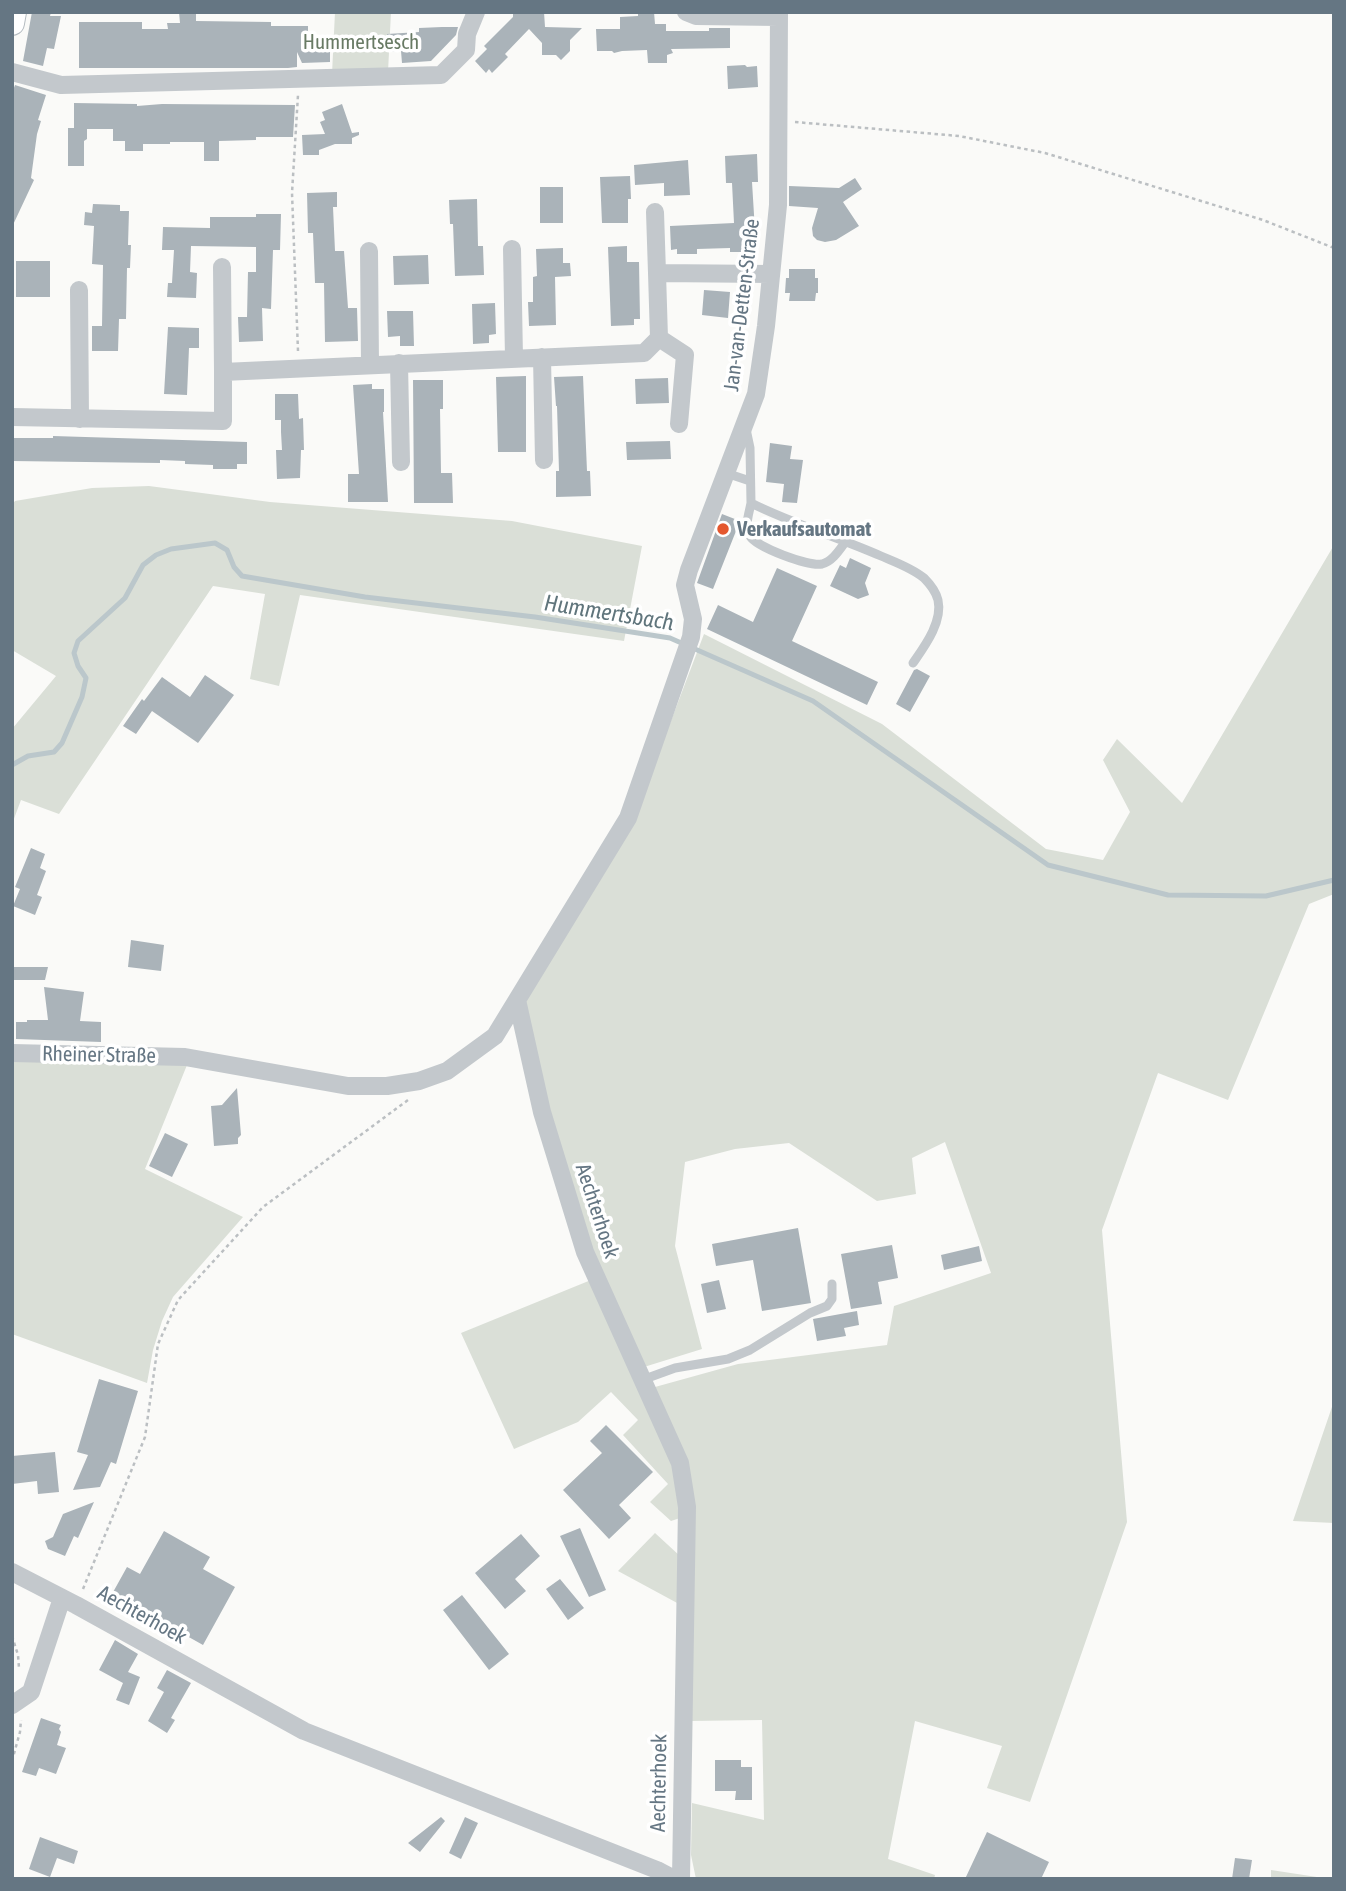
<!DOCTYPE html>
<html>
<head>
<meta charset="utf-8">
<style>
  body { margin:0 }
  #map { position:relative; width:1346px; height:1891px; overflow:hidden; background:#fafaf8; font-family:"Asap Condensed",sans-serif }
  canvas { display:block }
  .frame { position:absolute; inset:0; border:14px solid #657683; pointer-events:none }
</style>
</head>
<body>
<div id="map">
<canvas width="1346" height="1891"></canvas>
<div class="frame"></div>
</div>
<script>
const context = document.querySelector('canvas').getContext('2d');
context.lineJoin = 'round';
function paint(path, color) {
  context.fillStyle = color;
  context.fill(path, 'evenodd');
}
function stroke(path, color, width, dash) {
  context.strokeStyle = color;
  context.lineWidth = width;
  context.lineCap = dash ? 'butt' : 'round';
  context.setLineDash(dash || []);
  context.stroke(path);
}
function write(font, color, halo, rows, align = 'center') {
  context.font = font + ' "Asap Condensed",sans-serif';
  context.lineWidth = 7;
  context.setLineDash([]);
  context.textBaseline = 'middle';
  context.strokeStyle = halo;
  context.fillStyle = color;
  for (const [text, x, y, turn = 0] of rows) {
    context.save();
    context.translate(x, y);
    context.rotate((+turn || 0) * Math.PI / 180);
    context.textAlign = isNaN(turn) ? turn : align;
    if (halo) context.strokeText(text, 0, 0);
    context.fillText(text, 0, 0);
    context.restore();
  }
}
paint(new Path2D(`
  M 335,12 L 391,12 L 388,72 L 332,74 Z
  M 149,486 L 270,502 L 512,521 L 642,546 L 624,641 L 300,595 L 279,686 L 250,679 L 265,594 L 213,586 L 59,814 L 21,800 L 12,824 L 12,729 L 56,676 L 12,650 L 12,505 L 15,501 L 92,488 Z
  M 1334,545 L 1334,894 L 1309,904 L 1228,1100 L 1158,1073 L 1102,1230 L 1127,1522 L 1030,1802 L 987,1788 L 1002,1746 L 915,1721 L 888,1859 L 935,1875 L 934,1879 L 696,1879 L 691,1855 L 692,1803 L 764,1820 L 762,1720 L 689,1721 L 694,1503 L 655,1387 L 738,1364 L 887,1345 L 894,1306 L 991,1273 L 945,1142 L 912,1158 L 916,1194 L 877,1201 L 789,1143 L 735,1149 L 685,1162 L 675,1246 L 702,1349 L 644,1367 L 591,1248 L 546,1105 L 525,999 L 632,823 L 704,634 L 882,724 L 1046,849 L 1103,860 L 1130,812 L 1103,760 L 1117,739 L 1182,803 Z
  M 12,1061 L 187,1065 L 145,1169 L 243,1217 L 173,1297 L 162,1321 L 153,1350 L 147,1383 L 12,1334 Z
  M 591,1280 L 674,1457 L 680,1518 L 671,1521 L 650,1502 L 668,1484 L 623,1435 L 638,1420 L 611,1392 L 578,1422 L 514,1449 L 461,1333 Z
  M 1334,1401 L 1334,1523 L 1293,1521 Z
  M 655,1533 L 680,1556 L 679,1604 L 618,1571 Z
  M 1271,1870 L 1330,1879 L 1271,1879 Z`), '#dadfd7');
stroke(new Path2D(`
  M 12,765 L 28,756 L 54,752 L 62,743 L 82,697 L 86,678 L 78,666 L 74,653 L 78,641 L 125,598 L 143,565 L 156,555 L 171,549 L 215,543 L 227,550 L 234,567 L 242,576 L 365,597 L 535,617 L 670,638 L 813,701 L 1048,865 L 1168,895 L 1266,896 L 1334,880`), '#bbc7cb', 5);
paint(new Path2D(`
  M 32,12 L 51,12 L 50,16 L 61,16 L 54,49 L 47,48 L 43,66 L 23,61 Z
  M 179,12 L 196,12 L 196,21 L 271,22 L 271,26 L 308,26 L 308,35 L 330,35 L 330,62 L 302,63 L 297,52 L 297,67 L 288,68 L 79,68 L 79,22 L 142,22 L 142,29 L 168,29 L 167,23 L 180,23 Z
  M 513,12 L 544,12 L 545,27 L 582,28 L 570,40 L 570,51 L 561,60 L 556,55 L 542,55 L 542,43 L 529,29 L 505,54 L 508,57 L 492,73 L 489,69 L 486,73 L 475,61 L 487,49 L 484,46 L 513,17 Z
  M 638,12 L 654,12 L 655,24 L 666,24 L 666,31 L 709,31 L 709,28 L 730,28 L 730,48 L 671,49 L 673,53 L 667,55 L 667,63 L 648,63 L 647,50 L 622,51 L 614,53 L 612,51 L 597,51 L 596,29 L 620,29 L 620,17 L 638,16 Z
  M 442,27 L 458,27 L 456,35 L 431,61 L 402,63 L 401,51 L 388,52 L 387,34 L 419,32 L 419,28 Z
  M 745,65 L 747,67 L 757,66 L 758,87 L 728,89 L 727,66 Z
  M 15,85 L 46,95 L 38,120 L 41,121 L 37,134 L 31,178 L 34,180 L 12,227 L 12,93 Z
  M 74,103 L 137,104 L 137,106 L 162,104 L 295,105 L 293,137 L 256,137 L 256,140 L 219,141 L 219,161 L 204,161 L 204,142 L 170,142 L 170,144 L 143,144 L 143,151 L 125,151 L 125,141 L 113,141 L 113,129 L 87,129 L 87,139 L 84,141 L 84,166 L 68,166 L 68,128 L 74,128 Z
  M 342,104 L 352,133 L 359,132 L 359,135 L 352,138 L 352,144 L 335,144 L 319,150 L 319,155 L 303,155 L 302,135 L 325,134 L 320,122 L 325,120 L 322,112 Z
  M 757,154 L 758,182 L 752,182 L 756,247 L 749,247 L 749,252 L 730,252 L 730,248 L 697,249 L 697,254 L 677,254 L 677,249 L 671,250 L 670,226 L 734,223 L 732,183 L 726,183 L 725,156 Z
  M 688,160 L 690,195 L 664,196 L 664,183 L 635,185 L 634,165 Z
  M 630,176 L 631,199 L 628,199 L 628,223 L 602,223 L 600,177 Z
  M 855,178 L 862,189 L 843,202 L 859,226 L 836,240 L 825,242 L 817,240 L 813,236 L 812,228 L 818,208 L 789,206 L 789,186 L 839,188 Z
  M 540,187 L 563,187 L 563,223 L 540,223 Z
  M 337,192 L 337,207 L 333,207 L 335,251 L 344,251 L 348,308 L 357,308 L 358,341 L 325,342 L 324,283 L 315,283 L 313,233 L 308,233 L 307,193 Z
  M 477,199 L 478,246 L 483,246 L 484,275 L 455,276 L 453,224 L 450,224 L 449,200 Z
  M 93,204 L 120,205 L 120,211 L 129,211 L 128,245 L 131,245 L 130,268 L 127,268 L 126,319 L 119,319 L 118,351 L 92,351 L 92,326 L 102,326 L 103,265 L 92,264 L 94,226 L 84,225 L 85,212 L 92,213 Z
  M 256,214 L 281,214 L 280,250 L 273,250 L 271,309 L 262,308 L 263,341 L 239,342 L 238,317 L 247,317 L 248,272 L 256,272 L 256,247 L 191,246 L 190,272 L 197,273 L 196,298 L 167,297 L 168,283 L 172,283 L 174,250 L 162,250 L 163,227 L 210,228 L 210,217 L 256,217 Z
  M 627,246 L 627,262 L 639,262 L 640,319 L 634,319 L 634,325 L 611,326 L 608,247 Z
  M 563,248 L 563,263 L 570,263 L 571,276 L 555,277 L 556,325 L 529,326 L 528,302 L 533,302 L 533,277 L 537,276 L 536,249 Z
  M 428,255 L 429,284 L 394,285 L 393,256 Z
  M 16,261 L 50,261 L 50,297 L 16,297 Z
  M 789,269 L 815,269 L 815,278 L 818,278 L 818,293 L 816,293 L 815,301 L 789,301 L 790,293 L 785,293 L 786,278 L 789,278 Z
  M 704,290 L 730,292 L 728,318 L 702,315 Z
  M 495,303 L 496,334 L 489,335 L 489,343 L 473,344 L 472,304 Z
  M 387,311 L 413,311 L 414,346 L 400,346 L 400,336 L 388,337 Z
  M 168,327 L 199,328 L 199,348 L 189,348 L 187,395 L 164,394 Z
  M 526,376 L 526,452 L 498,452 L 496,377 Z
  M 583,376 L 587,471 L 590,471 L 591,496 L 556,497 L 556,471 L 559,471 L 557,406 L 556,406 L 554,377 Z
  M 668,378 L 669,403 L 636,404 L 635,379 Z
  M 413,380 L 443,380 L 443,409 L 440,409 L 441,473 L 452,473 L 453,503 L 414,503 Z
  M 372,384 L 372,389 L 384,389 L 384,412 L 383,412 L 388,502 L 348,502 L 348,474 L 359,474 L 353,385 Z
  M 275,394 L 298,394 L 299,419 L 303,418 L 304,450 L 301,450 L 300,478 L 277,479 L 276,450 L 282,450 L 281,432 L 281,420 L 275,420 Z
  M 53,436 L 247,442 L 247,464 L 237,464 L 237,469 L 213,469 L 213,465 L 185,464 L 185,461 L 160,460 L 160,463 L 12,461 L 12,438 L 53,438 Z
  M 670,441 L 671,459 L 627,460 L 626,442 Z
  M 770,443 L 792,446 L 790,459 L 803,460 L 797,503 L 782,502 L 784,484 L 766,482 Z
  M 722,514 L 740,521 L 713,589 L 697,583 Z
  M 850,558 L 871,568 L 865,583 L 869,595 L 858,599 L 830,586 L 840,565 L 846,568 Z
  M 777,568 L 817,586 L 792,641 L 878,682 L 867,705 L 707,629 L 718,605 L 753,622 Z
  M 917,669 L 930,676 L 910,712 L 896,704 L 914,670 Z
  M 205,675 L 234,695 L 198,743 L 152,711 L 136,734 L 123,726 L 142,699 L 144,701 L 162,677 L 190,697 Z
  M 31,848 L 45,854 L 40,868 L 46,871 L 37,895 L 42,897 L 35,915 L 13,906 L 20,889 L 15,887 Z
  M 131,940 L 164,945 L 161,971 L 128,967 Z
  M 13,967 L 48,967 L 45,980 L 13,980 Z
  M 44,987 L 84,992 L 80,1021 L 101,1022 L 101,1042 L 16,1039 L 16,1022 L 27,1022 L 27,1020 L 48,1020 Z
  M 237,1088 L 241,1135 L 238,1138 L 238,1144 L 214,1146 L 211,1106 L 222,1105 Z
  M 165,1133 L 188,1144 L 172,1177 L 149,1166 Z
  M 798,1228 L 811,1303 L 762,1311 L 753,1260 L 716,1266 L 712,1244 Z
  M 892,1245 L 898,1278 L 878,1282 L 882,1304 L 851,1309 L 841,1254 Z
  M 979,1246 L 982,1261 L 944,1270 L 941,1255 Z
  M 719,1280 L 726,1309 L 707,1313 L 701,1284 Z
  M 857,1311 L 859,1325 L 844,1328 L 846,1336 L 817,1341 L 813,1319 Z
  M 99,1379 L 138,1391 L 116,1464 L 111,1462 L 100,1487 L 73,1490 L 88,1455 L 77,1452 Z
  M 606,1425 L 653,1472 L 619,1505 L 631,1518 L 609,1539 L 563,1490 L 602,1453 L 590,1441 Z
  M 55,1452 L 59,1492 L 38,1494 L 37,1481 L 12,1484 L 12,1456 Z
  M 94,1502 L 78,1538 L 74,1536 L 65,1556 L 48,1549 L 45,1541 L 53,1537 L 63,1514 Z
  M 580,1528 L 606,1590 L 589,1597 L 560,1536 Z
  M 164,1531 L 210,1557 L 203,1569 L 235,1587 L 203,1645 L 112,1594 L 127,1567 L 140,1574 Z
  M 521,1534 L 540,1556 L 515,1579 L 526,1591 L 505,1609 L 475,1573 Z
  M 560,1579 L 584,1608 L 568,1620 L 546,1589 Z
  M 462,1595 L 509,1654 L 489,1670 L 443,1610 Z
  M 115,1640 L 138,1654 L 128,1672 L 140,1677 L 129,1705 L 116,1700 L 123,1683 L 99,1670 Z
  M 167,1670 L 191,1683 L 171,1718 L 175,1720 L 167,1733 L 148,1721 L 164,1692 L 157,1688 Z
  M 41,1718 L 61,1725 L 59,1729 L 61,1732 L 57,1745 L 66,1748 L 56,1774 L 39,1768 L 36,1776 L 22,1772 Z
  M 715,1760 L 741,1760 L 741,1767 L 752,1767 L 752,1800 L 735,1800 L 736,1791 L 715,1791 Z
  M 441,1817 L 445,1821 L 420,1852 L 408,1843 Z
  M 465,1817 L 478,1823 L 461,1859 L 449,1853 Z
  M 987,1832 L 1049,1862 L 1041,1879 L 965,1879 Z
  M 40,1837 L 78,1851 L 74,1864 L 57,1858 L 50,1877 L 29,1869 Z
  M 1235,1858 L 1252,1860 L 1249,1879 L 1232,1879 Z`), '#aab3b9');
const secondary = new Path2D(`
  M 12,23 L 14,12`);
stroke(secondary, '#b3babf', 26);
stroke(new Path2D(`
  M 795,122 L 959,136 L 1045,153 L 1263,220 L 1334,248
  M 298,351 L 292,193 L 298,95
  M 83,1589 L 145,1437 L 158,1344 L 178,1300 L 263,1207 L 408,1100
  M 12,1636 L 18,1655 L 19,1668
  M 12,1761 L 20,1732 L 21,1720`), '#bbbfc2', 2.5, [3.5, 3.5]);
stroke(new Path2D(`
  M 746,429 L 750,448 L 751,503 C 793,524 838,537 881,556 C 895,562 912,568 924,578 C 930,584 936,592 938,600 C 943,622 924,647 913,663
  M 726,473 L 750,481
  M 751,503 C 749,514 744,526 750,536 C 756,547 809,567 822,564 C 833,561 840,549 846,541
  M 642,1380 L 675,1368 L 728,1359 L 750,1350 L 810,1313 L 827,1306 L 832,1299 L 832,1284`), '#c3c8cc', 9);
stroke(new Path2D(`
  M 686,12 L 696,16 L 779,17
  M 12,72 L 61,85 L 441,75 L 466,50 L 467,34 L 476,12
  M 655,212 L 657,273
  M 512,249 L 514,358
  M 369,251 L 370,364
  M 222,267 L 223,372
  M 79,290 L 80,419
  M 659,338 L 685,355 L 679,424
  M 542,357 L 544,460
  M 399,363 L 401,462
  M 12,417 L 223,421 L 223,372 L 644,353 L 659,338 L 657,273 L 771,274
  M 12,1053 L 185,1057 L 348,1086 L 387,1086 L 419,1081 L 447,1071 L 495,1036 L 517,1000
  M 12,1572 L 76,1605 L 304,1731 L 657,1870 L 674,1879
  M 12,1705 L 31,1692 L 62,1598
  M 681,1879 L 687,1507 L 680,1463 L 585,1252 L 542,1112 L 517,1000 L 628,818 L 691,637 L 693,619 L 685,585 L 689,570 L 756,394 L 766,326 L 778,205 L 779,12`), '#c3c8cc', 18);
stroke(secondary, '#fff', 24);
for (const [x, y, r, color] of [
  [723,529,7,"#e4572e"]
]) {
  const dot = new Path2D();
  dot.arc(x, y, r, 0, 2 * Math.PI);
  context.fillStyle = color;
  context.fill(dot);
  stroke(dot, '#fff', 2.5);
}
write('21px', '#687a64', '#fff', [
  ["Hummertsesch",361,42]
]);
write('21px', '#657683', '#fff', [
  ["Jan-van-Detten-Straße",742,305,-83],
  ["Rheiner Straße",99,1055,1],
  ["Aechterhoek",597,1211,72],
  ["Aechterhoek",142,1615,29],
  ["Aechterhoek",659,1783,-89]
]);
write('bold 21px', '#657683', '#fff', [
  ["Verkaufsautomat",737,529]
], 'left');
write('italic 23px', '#60757c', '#fff', [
  ["Hummertsbach",609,613,9]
]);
</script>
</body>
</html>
